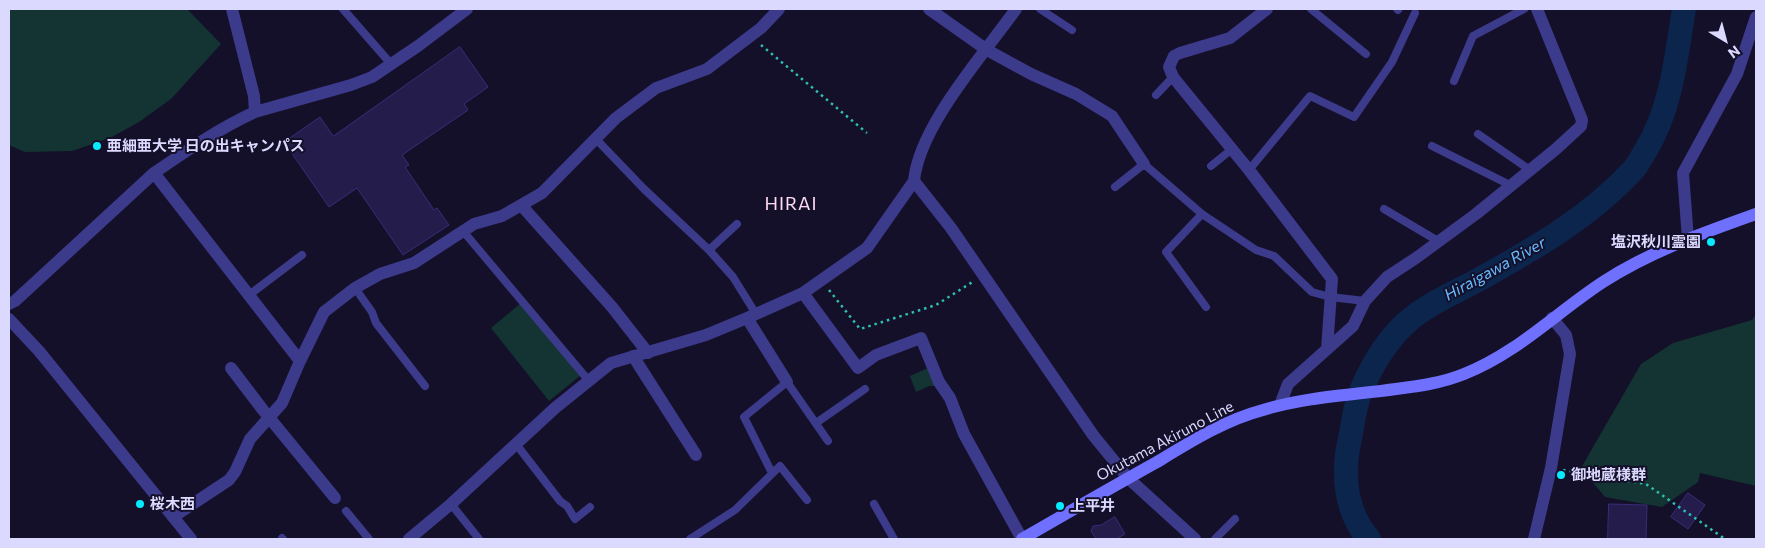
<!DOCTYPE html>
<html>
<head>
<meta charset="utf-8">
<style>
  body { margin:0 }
  #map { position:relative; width:1765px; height:548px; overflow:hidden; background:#14102a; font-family:Commissioner,sans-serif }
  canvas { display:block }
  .frame { position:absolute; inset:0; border:10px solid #dcd9ff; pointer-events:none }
  .north { position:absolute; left:1700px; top:15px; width:50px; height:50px; -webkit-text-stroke:4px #14102a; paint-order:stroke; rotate:143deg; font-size:14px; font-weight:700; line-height:20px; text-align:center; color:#dcd9ff }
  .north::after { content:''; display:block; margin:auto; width:18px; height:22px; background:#dcd9ff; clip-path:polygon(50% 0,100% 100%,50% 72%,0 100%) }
</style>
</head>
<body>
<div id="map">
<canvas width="1765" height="548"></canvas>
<div class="frame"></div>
<div class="north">N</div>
</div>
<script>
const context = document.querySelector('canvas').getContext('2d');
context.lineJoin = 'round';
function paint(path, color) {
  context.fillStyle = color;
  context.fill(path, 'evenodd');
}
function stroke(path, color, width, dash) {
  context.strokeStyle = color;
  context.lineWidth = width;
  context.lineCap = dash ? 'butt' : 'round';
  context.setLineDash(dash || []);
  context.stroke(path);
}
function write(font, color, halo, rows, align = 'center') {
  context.font = font + ' Commissioner,"Noto Sans JP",sans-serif';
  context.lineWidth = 4;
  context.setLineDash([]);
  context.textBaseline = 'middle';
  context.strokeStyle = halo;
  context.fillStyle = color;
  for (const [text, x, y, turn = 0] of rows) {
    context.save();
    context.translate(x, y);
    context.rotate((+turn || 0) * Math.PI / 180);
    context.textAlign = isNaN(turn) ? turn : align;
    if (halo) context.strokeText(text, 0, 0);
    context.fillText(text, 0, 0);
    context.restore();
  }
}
paint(new Path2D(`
  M 9,9 L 187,9 L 221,44 L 171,99 L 139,122 L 110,138 L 72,151 L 25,152 L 9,145 Z
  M 521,303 L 581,375 L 549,401 L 491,328 Z
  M 1756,314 L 1756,486 L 1700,473 L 1698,482 L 1662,507 L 1605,497 L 1581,468 L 1641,364 L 1673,343 L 1752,320 Z
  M 928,368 L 935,386 L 929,386 L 916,392 L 910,376 Z`), '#133432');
stroke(new Path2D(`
  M 1369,539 C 1346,513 1342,476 1349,443 C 1352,429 1354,413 1358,399 C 1368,371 1385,342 1406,323 C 1427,304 1454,293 1478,280 C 1534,249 1590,217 1634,169 C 1639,163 1642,156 1646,150 C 1672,107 1676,57 1684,9`), '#0c254d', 24);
const building = new Path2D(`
  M 460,47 L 488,87 L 464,104 L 468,110 L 402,155 L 409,165 L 405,167 L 434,210 L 437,208 L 449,225 L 403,255 L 357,188 L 329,207 L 284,142 L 320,117 L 333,136 Z
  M 1688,493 L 1705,505 L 1688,529 L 1671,517 Z
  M 1609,504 L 1647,505 L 1646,539 L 1608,539 Z
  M 1115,517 L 1125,534 L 1116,539 L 1096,539 L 1091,531 L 1093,526 L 1101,525 Z`);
paint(building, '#241c4b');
stroke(building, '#3a2d78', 1);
stroke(new Path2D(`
  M 761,45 L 867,133
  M 829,290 L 860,329 L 936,305 L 974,281
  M 1563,470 L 1646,484 L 1725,539`), '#2ebeb2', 2.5, [2.5, 4]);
stroke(new Path2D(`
  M 343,9 L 391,64
  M 1040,9 L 1072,30
  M 1311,9 L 1366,54
  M 1397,9 L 1398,10
  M 1454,81 L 1473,36 L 1524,9
  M 1156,95 L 1173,77
  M 1478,134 L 1530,170
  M 596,139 L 644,189 L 709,250 L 733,277 L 756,314
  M 1432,146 L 1510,185
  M 1211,166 L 1232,149
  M 1249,170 L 1310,96 L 1354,117 L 1392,62 L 1415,13
  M 1115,187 L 1144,164 L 1202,214 L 1256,250 L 1274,256 L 1312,292 L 1330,297 L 1365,301
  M 1384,209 L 1438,241
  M 1202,214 L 1166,252 L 1206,307
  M 463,231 L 589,381
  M 709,250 L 737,224
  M 355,288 L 372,312 L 376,323 L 425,386
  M 249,295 L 302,255
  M 816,423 L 865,389
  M 516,444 L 560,501 L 567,506 L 575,519 L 590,507
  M 772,473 L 744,417 L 787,382 L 828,441
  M 451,504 L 479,539
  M 874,504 L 894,539
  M 346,511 L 369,539
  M 282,538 L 283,539
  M 690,539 L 735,510 L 780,466 L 807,500
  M 1215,539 L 1235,519`), '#3c3a8a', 8);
stroke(new Path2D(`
  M 232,9 L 254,96 L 255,112
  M 929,9 L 987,50 L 1031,74 L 1076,94 L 1112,116 L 1144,164
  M 1267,9 L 1230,38 L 1180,53 L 1174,56 L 1169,67 L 1173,77 L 1249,170 L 1332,279 L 1327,349
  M 154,173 L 300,361
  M 914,181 L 951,228 L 1093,435 L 1128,478 L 1195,539
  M 521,205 L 612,307 L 648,353
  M 1688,239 L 1683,173 L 1737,74 L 1756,17
  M 803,293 L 858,368 L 876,355 L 921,338 L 939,382 L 950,398 L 964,434 L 1022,539
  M 9,304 L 15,301 L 154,173 C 186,151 220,128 255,112 L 351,85 L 372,77 L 418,46 L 467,9
  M 747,318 L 787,382
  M 633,356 L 696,455
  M 231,368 L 263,410 L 335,498
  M 1280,405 L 1288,384 L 1353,326 L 1365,301 L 1387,277 L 1416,258 L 1476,214 L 1556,149 L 1581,126 L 1582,120 L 1537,9
  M 173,517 L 229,480 L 235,472 L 250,439 L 282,403 L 300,361 L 324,312 L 355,288 L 380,274 L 414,263 L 474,224 L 502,216 L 542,193 L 616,118 L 656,88 L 707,69 L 761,28 L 779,9
  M 409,539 L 451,504 L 555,408 L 611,363 L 706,335 L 747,318 L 803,293 L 867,248 L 914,181 C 919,126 984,54 1016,9`), '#3c3a8a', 12);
stroke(new Path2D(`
  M 9,319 L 39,351 L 191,539
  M 1534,539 L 1551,468 L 1570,354 L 1566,335 L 1552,318`), '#3c3a8a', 12);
stroke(new Path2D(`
  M 1022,539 C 1067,513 1112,487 1157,462 C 1190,442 1225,420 1263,410 C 1306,397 1352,395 1396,389 C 1419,386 1442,383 1464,374 C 1516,354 1557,312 1603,282 C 1651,251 1703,233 1756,214`), '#7070ff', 12);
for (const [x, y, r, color] of [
  [97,146,5,"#05ebff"],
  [1711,242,5,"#05ebff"],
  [1561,475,5,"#05ebff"],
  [140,504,5,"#05ebff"],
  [1060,506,5,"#05ebff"]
]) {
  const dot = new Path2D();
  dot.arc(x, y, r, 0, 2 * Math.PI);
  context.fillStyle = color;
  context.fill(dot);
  stroke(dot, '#14102a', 2);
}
write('bold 15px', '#dcd9ff', '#14102a', [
  ["亜細亜大学 日の出キャンパス",107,146],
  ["塩沢秋川霊園",1701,242,"right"],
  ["御地蔵様群",1571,475],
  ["桜木西",150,504],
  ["上平井",1070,506]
], 'left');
write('15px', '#dcd9ff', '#14102a', [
  ["Okutama Akiruno Line",1165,441,-28]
]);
write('italic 16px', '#67bbff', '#14102a', [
  ["Hiraigawa River",1495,269,-29]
]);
context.letterSpacing = '1px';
write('18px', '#ffdbf2', '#14102a', [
  ["HIRAI",791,204]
]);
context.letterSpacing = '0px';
</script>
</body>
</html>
